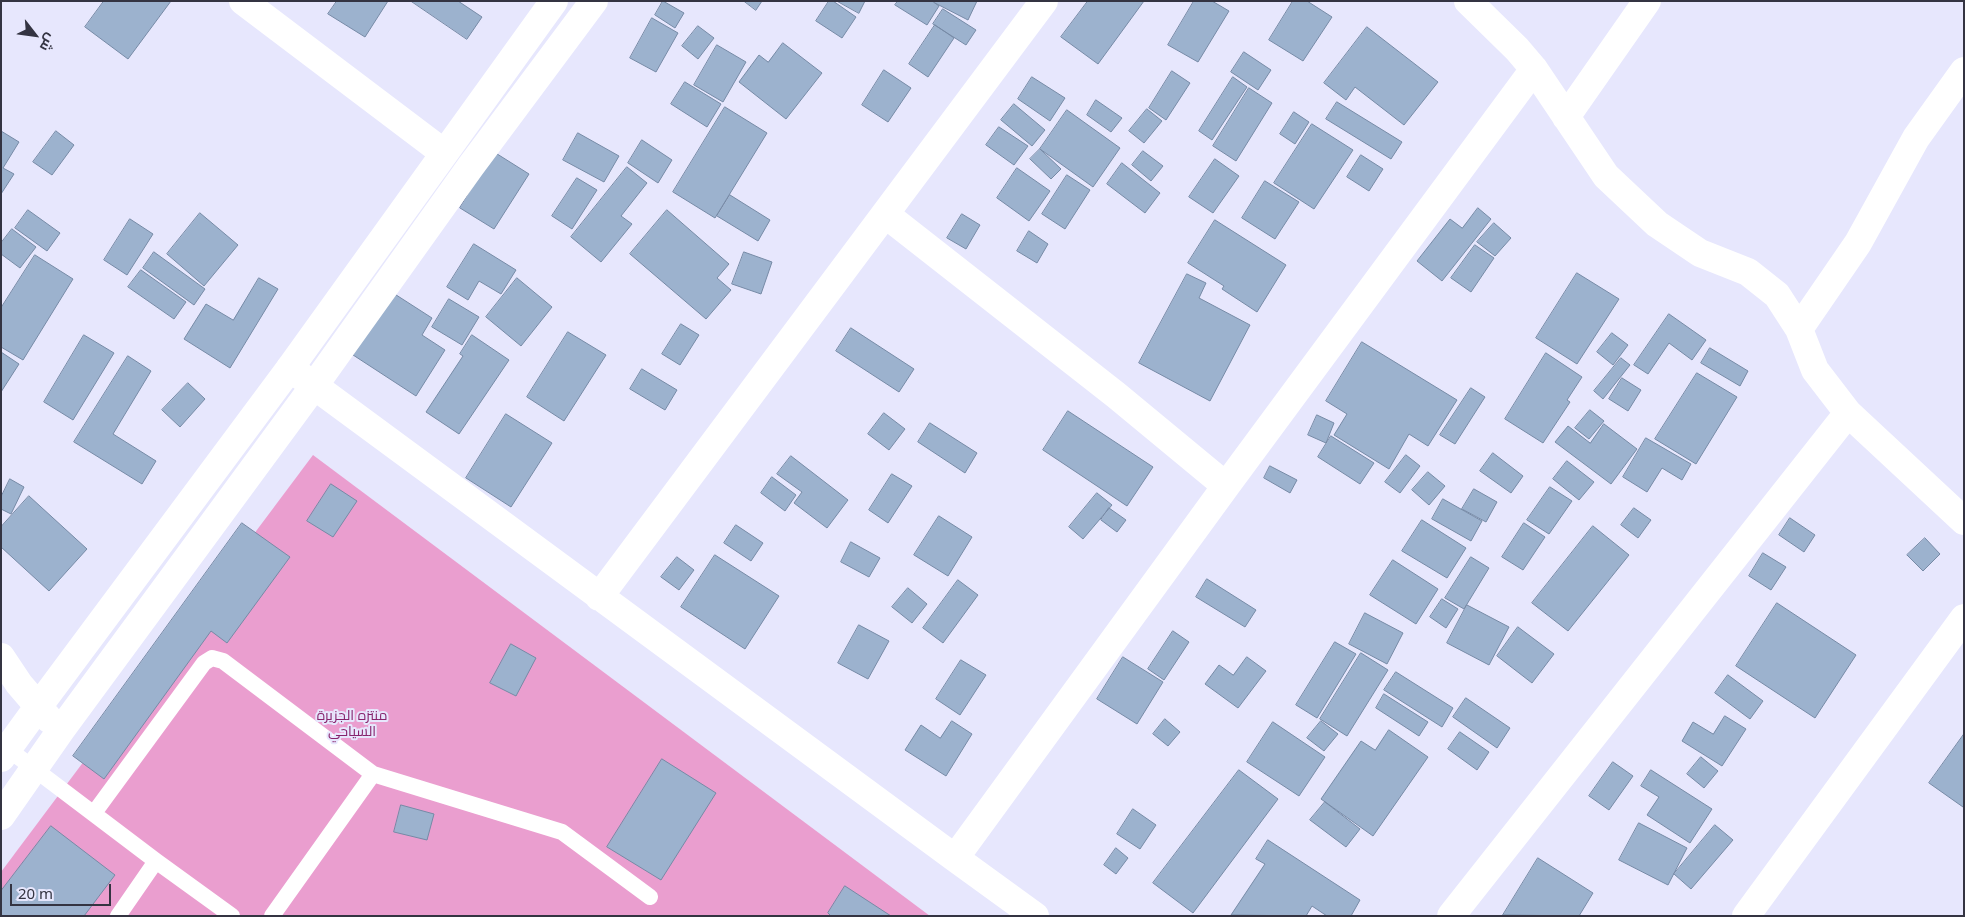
<!DOCTYPE html>
<html>
<head>
<meta charset="utf-8">
<style>
  body { margin:0 }
  #map { position:relative; width:1965px; height:917px; overflow:hidden; background:#e7e7fd; font-family:"Noto Sans",Cairo,sans-serif }
  canvas { display:block }
  .frame { position:absolute; inset:0; border:2px solid #343442; pointer-events:none }
  .north { position:absolute; left:10px; top:10px; width:50px; height:50px; -webkit-text-stroke:4px #e7e7fd; paint-order:stroke; rotate:120deg; font-size:14px; font-weight:700; line-height:20px; text-align:center; color:#343442 }
  .north::after { content:''; display:block; margin:auto; width:18px; height:22px; background:#343442; clip-path:polygon(50% 0,100% 100%,50% 72%,0 100%) }
  .scale { position:absolute; left:10px; top:884px; width:101px; height:22px; box-sizing:border-box; border:2px solid #343442; border-top:0; padding-left:6px; font-size:15px; line-height:18px; white-space:nowrap; color:#343442; -webkit-text-stroke:4px #e7e7fd; paint-order:stroke }
</style>
</head>
<body>
<div id="map">
<canvas width="1965" height="917"></canvas>
<div class="frame"></div>
<div class="north">ش</div>
<div class="scale">20 m</div>
</div>
<script>
const context = document.querySelector('canvas').getContext('2d');
context.lineJoin = 'round';
function paint(path, color) {
  context.fillStyle = color;
  context.fill(path, 'evenodd');
}
function stroke(path, color, width, dash) {
  context.strokeStyle = color;
  context.lineWidth = width;
  context.lineCap = dash ? 'butt' : 'round';
  context.setLineDash(dash || []);
  context.stroke(path);
}
function write(font, color, halo, rows, align = 'center') {
  context.font = font + ' "Noto Sans",Cairo,sans-serif';
  context.lineWidth = 4;
  context.setLineDash([]);
  context.textBaseline = 'middle';
  context.strokeStyle = halo;
  context.fillStyle = color;
  for (const [text, x, y, turn = 0] of rows) {
    context.save();
    context.translate(x, y);
    context.rotate((+turn || 0) * Math.PI / 180);
    context.textAlign = isNaN(turn) ? turn : align;
    if (halo) context.strokeText(text, 0, 0);
    context.fillText(text, 0, 0);
    context.restore();
  }
}
paint(new Path2D(`
  M 313,455 L 930,916 L 1,916 L 1,872 Z`), '#ea9ecf');
const building = new Path2D(`
  M 104,1 L 171,1 L 128,59 L 85,27 Z
  M 337,1 L 388,1 L 365,37 L 328,14 Z
  M 411,1 L 458,1 L 482,17 L 467,39 Z
  M 663,1 L 684,13 L 675,28 L 655,15 Z
  M 744,1 L 762,1 L 756,10 Z
  M 829,1 L 833,1 L 856,17 L 842,38 L 816,21 Z
  M 837,1 L 865,1 L 859,13 Z
  M 898,1 L 932,1 L 939,6 L 927,25 L 895,5 Z
  M 936,1 L 977,1 L 968,20 L 935,3 Z
  M 1088,1 L 1144,1 L 1098,64 L 1061,37 Z
  M 1194,1 L 1212,1 L 1229,11 L 1198,62 L 1168,45 Z
  M 1293,1 L 1307,1 L 1332,17 L 1303,61 L 1269,40 Z
  M 943,9 L 976,30 L 966,45 L 933,24 Z
  M 652,18 L 678,33 L 656,72 L 630,58 Z
  M 935,25 L 954,38 L 928,77 L 909,64 Z
  M 698,26 L 714,38 L 698,59 L 682,46 Z
  M 1367,27 L 1438,82 L 1404,125 L 1355,87 L 1346,100 L 1324,83 Z
  M 783,43 L 822,73 L 786,119 L 739,82 L 759,55 L 768,62 Z
  M 717,45 L 746,62 L 723,102 L 694,85 Z
  M 1244,52 L 1271,70 L 1258,90 L 1231,72 Z
  M 884,70 L 911,88 L 888,122 L 862,105 Z
  M 1172,71 L 1190,83 L 1166,120 L 1149,108 Z
  M 1032,77 L 1065,98 L 1050,121 L 1018,99 Z
  M 1233,77 L 1247,87 L 1212,140 L 1199,131 Z
  M 685,82 L 721,104 L 707,127 L 671,104 Z
  M 1249,88 L 1272,103 L 1236,161 L 1213,146 Z
  M 1096,100 L 1122,118 L 1111,132 L 1087,115 Z
  M 1337,102 L 1402,142 L 1391,159 L 1326,119 Z
  M 1014,104 L 1045,130 L 1032,146 L 1001,120 Z
  M 725,107 L 767,133 L 715,218 L 673,192 Z
  M 1147,109 L 1162,121 L 1144,143 L 1129,131 Z
  M 1067,110 L 1120,148 L 1093,187 L 1040,149 Z
  M 1294,112 L 1309,122 L 1295,144 L 1280,134 Z
  M 1312,124 L 1353,150 L 1314,209 L 1274,183 Z
  M 999,127 L 1028,146 L 1014,165 L 986,145 Z
  M 1,131 L 19,142 L 3,168 L 14,174 L 1,194 Z
  M 56,131 L 74,145 L 52,175 L 33,162 Z
  M 578,133 L 619,156 L 604,182 L 563,160 Z
  M 642,140 L 672,160 L 658,183 L 628,163 Z
  M 1040,149 L 1061,169 L 1051,179 L 1030,159 Z
  M 1143,151 L 1163,166 L 1151,181 L 1132,165 Z
  M 494,152 L 529,174 L 494,229 L 460,208 Z
  M 1361,155 L 1383,169 L 1369,191 L 1347,177 Z
  M 1215,159 L 1239,176 L 1213,213 L 1189,197 Z
  M 1122,163 L 1160,193 L 1145,213 L 1107,184 Z
  M 627,167 L 647,183 L 621,216 L 632,224 L 601,262 L 571,237 Z
  M 1017,168 L 1050,191 L 1029,221 L 997,198 Z
  M 1067,175 L 1090,190 L 1065,229 L 1042,214 Z
  M 577,178 L 597,190 L 572,229 L 552,216 Z
  M 1265,181 L 1299,202 L 1275,239 L 1242,218 Z
  M 730,195 L 770,220 L 758,241 L 717,216 Z
  M 1478,208 L 1491,219 L 1442,281 L 1417,261 L 1450,219 L 1462,228 Z
  M 28,210 L 60,233 L 47,251 L 15,228 Z
  M 667,210 L 729,264 L 717,278 L 731,290 L 706,319 L 630,254 Z
  M 200,213 L 238,245 L 204,286 L 167,254 Z
  M 962,214 L 980,225 L 966,249 L 947,238 Z
  M 130,219 L 153,234 L 127,275 L 104,260 Z
  M 1215,220 L 1286,265 L 1257,312 L 1222,289 L 1224,286 L 1188,263 Z
  M 1494,223 L 1511,238 L 1495,256 L 1477,242 Z
  M 12,229 L 36,247 L 20,268 L 1,254 L 1,243 Z
  M 1029,231 L 1048,244 L 1037,263 L 1017,251 Z
  M 474,244 L 516,270 L 501,294 L 479,281 L 468,300 L 447,287 Z
  M 1475,245 L 1494,258 L 1471,292 L 1451,278 Z
  M 154,252 L 205,289 L 194,305 L 143,268 Z
  M 744,252 L 772,262 L 761,294 L 732,284 Z
  M 35,255 L 73,279 L 23,360 L 1,347 L 1,308 Z
  M 141,270 L 186,302 L 174,319 L 128,287 Z
  M 1577,273 L 1619,299 L 1577,364 L 1536,338 Z
  M 1187,274 L 1206,283 L 1199,298 L 1250,325 L 1210,401 L 1139,363 Z
  M 259,278 L 278,289 L 230,368 L 184,339 L 206,304 L 233,320 Z
  M 517,278 L 552,307 L 521,346 L 486,317 Z
  M 390,291 L 432,318 L 422,335 L 445,350 L 416,396 L 350,353 Z
  M 449,299 L 479,317 L 462,345 L 432,327 Z
  M 1669,314 L 1706,340 L 1692,360 L 1669,343 L 1648,374 L 1634,365 Z
  M 681,324 L 699,335 L 680,365 L 662,354 Z
  M 851,328 L 914,369 L 899,392 L 836,351 Z
  M 568,332 L 606,355 L 564,421 L 527,397 Z
  M 1612,333 L 1628,345 L 1613,365 L 1597,352 Z
  M 84,335 L 114,353 L 73,420 L 44,402 Z
  M 472,335 L 509,360 L 459,434 L 426,412 L 463,356 L 460,354 Z
  M 1362,342 L 1457,400 L 1428,446 L 1409,434 L 1389,469 L 1334,435 L 1347,414 L 1326,401 Z
  M 1710,348 L 1748,371 L 1740,386 L 1701,363 Z
  M 1,352 L 19,364 L 1,392 Z
  M 1546,353 L 1582,377 L 1567,400 L 1570,402 L 1543,443 L 1505,419 Z
  M 128,356 L 151,371 L 113,434 L 156,461 L 142,484 L 74,442 Z
  M 1621,358 L 1630,365 L 1603,399 L 1594,391 Z
  M 642,369 L 677,390 L 665,410 L 630,389 Z
  M 1697,373 L 1737,397 L 1696,464 L 1655,439 Z
  M 1622,378 L 1641,390 L 1628,411 L 1609,399 Z
  M 188,383 L 205,399 L 180,427 L 162,410 Z
  M 1471,388 L 1485,397 L 1455,444 L 1440,435 Z
  M 1590,410 L 1604,421 L 1589,439 L 1575,428 Z
  M 1068,411 L 1153,467 L 1127,506 L 1043,450 Z
  M 884,413 L 905,429 L 889,450 L 868,434 Z
  M 506,414 L 552,443 L 511,507 L 466,478 Z
  M 1317,415 L 1334,423 L 1326,443 L 1308,435 Z
  M 930,423 L 977,453 L 965,473 L 918,442 Z
  M 1604,424 L 1637,449 L 1611,484 L 1555,442 L 1568,426 L 1590,443 Z
  M 1331,436 L 1374,463 L 1360,484 L 1318,457 Z
  M 1646,438 L 1691,464 L 1682,480 L 1662,468 L 1647,492 L 1623,477 Z
  M 1493,453 L 1523,476 L 1511,493 L 1480,471 Z
  M 1406,455 L 1420,466 L 1400,493 L 1385,482 Z
  M 791,456 L 848,500 L 827,528 L 794,503 L 802,492 L 777,474 Z
  M 1567,461 L 1594,482 L 1579,500 L 1553,479 Z
  M 1270,466 L 1297,480 L 1290,493 L 1264,478 Z
  M 1428,472 L 1445,486 L 1429,505 L 1412,490 Z
  M 892,474 L 912,486 L 888,523 L 869,510 Z
  M 772,477 L 796,495 L 785,511 L 761,493 Z
  M 10,479 L 24,487 L 11,514 L 1,509 L 1,497 Z
  M 331,484 L 357,501 L 333,537 L 307,521 Z
  M 1550,487 L 1572,501 L 1549,534 L 1527,520 Z
  M 1474,489 L 1497,502 L 1486,522 L 1462,509 Z
  M 1097,493 L 1112,505 L 1083,539 L 1069,527 Z
  M 29,496 L 87,549 L 49,591 L 1,547 L 1,527 Z
  M 1443,499 L 1482,521 L 1471,541 L 1432,519 Z
  M 1109,508 L 1126,520 L 1117,532 L 1101,520 Z
  M 1634,508 L 1651,520 L 1638,538 L 1621,525 Z
  M 939,516 L 972,537 L 948,576 L 914,555 Z
  M 1790,518 L 1815,535 L 1804,552 L 1779,535 Z
  M 1422,520 L 1466,548 L 1447,578 L 1402,551 Z
  M 242,523 L 290,557 L 227,643 L 211,631 L 104,779 L 73,756 Z
  M 1524,523 L 1545,537 L 1523,570 L 1502,557 Z
  M 736,525 L 763,543 L 751,561 L 724,543 Z
  M 1593,526 L 1629,555 L 1568,631 L 1532,603 Z
  M 1925,538 L 1940,554 L 1923,571 L 1907,555 Z
  M 851,542 L 880,558 L 869,577 L 841,562 Z
  M 1763,553 L 1786,567 L 1771,590 L 1749,576 Z
  M 715,555 L 779,596 L 745,649 L 681,607 Z
  M 677,557 L 694,570 L 679,590 L 661,577 Z
  M 1471,557 L 1489,568 L 1464,609 L 1445,598 Z
  M 1393,560 L 1438,589 L 1416,624 L 1370,595 Z
  M 1207,579 L 1256,610 L 1245,627 L 1196,597 Z
  M 958,580 L 978,595 L 943,643 L 923,628 Z
  M 908,588 L 927,604 L 912,623 L 892,607 Z
  M 1442,599 L 1458,609 L 1446,628 L 1430,617 Z
  M 1777,603 L 1856,655 L 1815,718 L 1736,666 Z
  M 1467,605 L 1509,627 L 1489,665 L 1447,643 Z
  M 1365,613 L 1403,633 L 1387,664 L 1349,644 Z
  M 859,625 L 889,641 L 868,679 L 838,663 Z
  M 1518,627 L 1554,654 L 1532,683 L 1497,656 Z
  M 1173,631 L 1189,642 L 1164,680 L 1148,669 Z
  M 1335,642 L 1356,654 L 1317,718 L 1296,705 Z
  M 511,644 L 536,658 L 516,696 L 490,683 Z
  M 1361,653 L 1388,670 L 1347,736 L 1320,719 Z
  M 1123,657 L 1163,682 L 1137,724 L 1097,699 Z
  M 1247,657 L 1266,671 L 1238,708 L 1205,684 L 1219,665 L 1233,675 Z
  M 961,660 L 986,675 L 960,715 L 936,699 Z
  M 1396,672 L 1453,708 L 1442,727 L 1384,690 Z
  M 1728,675 L 1763,701 L 1750,719 L 1715,693 Z
  M 1384,694 L 1428,722 L 1419,736 L 1376,708 Z
  M 1466,698 L 1510,728 L 1497,748 L 1453,717 Z
  M 1725,716 L 1746,729 L 1722,766 L 1682,741 L 1693,722 L 1713,734 Z
  M 1165,719 L 1180,732 L 1168,746 L 1153,734 Z
  M 952,721 L 972,734 L 946,776 L 905,750 L 921,725 L 940,738 Z
  M 1321,721 L 1338,734 L 1324,751 L 1307,738 Z
  M 1273,722 L 1325,757 L 1299,796 L 1247,762 Z
  M 1389,730 L 1428,757 L 1373,836 L 1321,799 L 1361,741 L 1375,750 Z
  M 1460,732 L 1489,752 L 1477,770 L 1448,749 Z
  M 1964,734 L 1964,806 L 1963,807 L 1929,783 Z
  M 1701,757 L 1718,771 L 1704,788 L 1687,774 Z
  M 662,759 L 716,793 L 661,880 L 607,847 Z
  M 1613,762 L 1633,776 L 1609,810 L 1589,796 Z
  M 1239,770 L 1278,799 L 1193,913 L 1153,883 Z
  M 1651,770 L 1712,809 L 1690,843 L 1647,815 L 1659,797 L 1641,786 Z
  M 1325,802 L 1360,829 L 1346,847 L 1310,820 Z
  M 401,805 L 434,814 L 427,840 L 394,832 Z
  M 1133,809 L 1156,825 L 1140,849 L 1117,834 Z
  M 1639,823 L 1687,848 L 1668,885 L 1619,860 Z
  M 1715,825 L 1733,840 L 1691,889 L 1674,874 Z
  M 51,826 L 115,875 L 84,916 L 1,916 L 1,891 Z
  M 1268,840 L 1360,900 L 1351,916 L 1327,916 L 1312,906 L 1306,916 L 1231,915 L 1265,864 L 1256,859 Z
  M 1116,848 L 1128,858 L 1116,874 L 1104,865 Z
  M 1538,858 L 1593,893 L 1579,916 L 1503,915 Z
  M 845,886 L 891,916 L 831,916 L 828,913 Z`);
paint(building, '#9cb2ce');
stroke(building, '#768aa6', 1);
stroke(new Path2D(`
  M 8,749 L 156,861 L 232,916
  M 94,813 L 204,663 L 212,658 L 223,661 L 373,774 L 562,832 L 650,897
  M 118,916 L 156,861
  M 272,916 L 373,774`), '#fff', 16);
stroke(new Path2D(`
  M 243,1 L 444,153
  M 1468,1 L 1517,49 L 1534,69 L 1606,176 L 1657,224 L 1700,253 L 1748,272 L 1777,295 L 1799,329 L 1815,370 L 1848,413 L 1964,521
  M 1566,117 L 1647,1
  M 885,214 L 1116,395 L 1226,486
  M 1799,329 L 1858,243 L 1916,138 L 1964,71
  M 290,368 L 955,858 L 1035,916
  M 599,597 L 1044,1
  M 955,858 L 1226,486 L 1534,69
  M 1451,916 L 1848,413
  M 1746,916 L 1964,618`), '#fff', 28);
stroke(new Path2D(`
  M 1,657 L 19,684 L 49,719
  M 1,758 L 38,707 L 290,368 L 554,1
  M 1,816 L 61,730 L 314,386 L 471,166 L 594,1`), '#fff', 28);
write('14px', '#86236c', '#e7e7fd', [
  ["منتزه الجزيرة",352,716],
  ["السياحي",352,732]
]);
</script>
</body>
</html>
